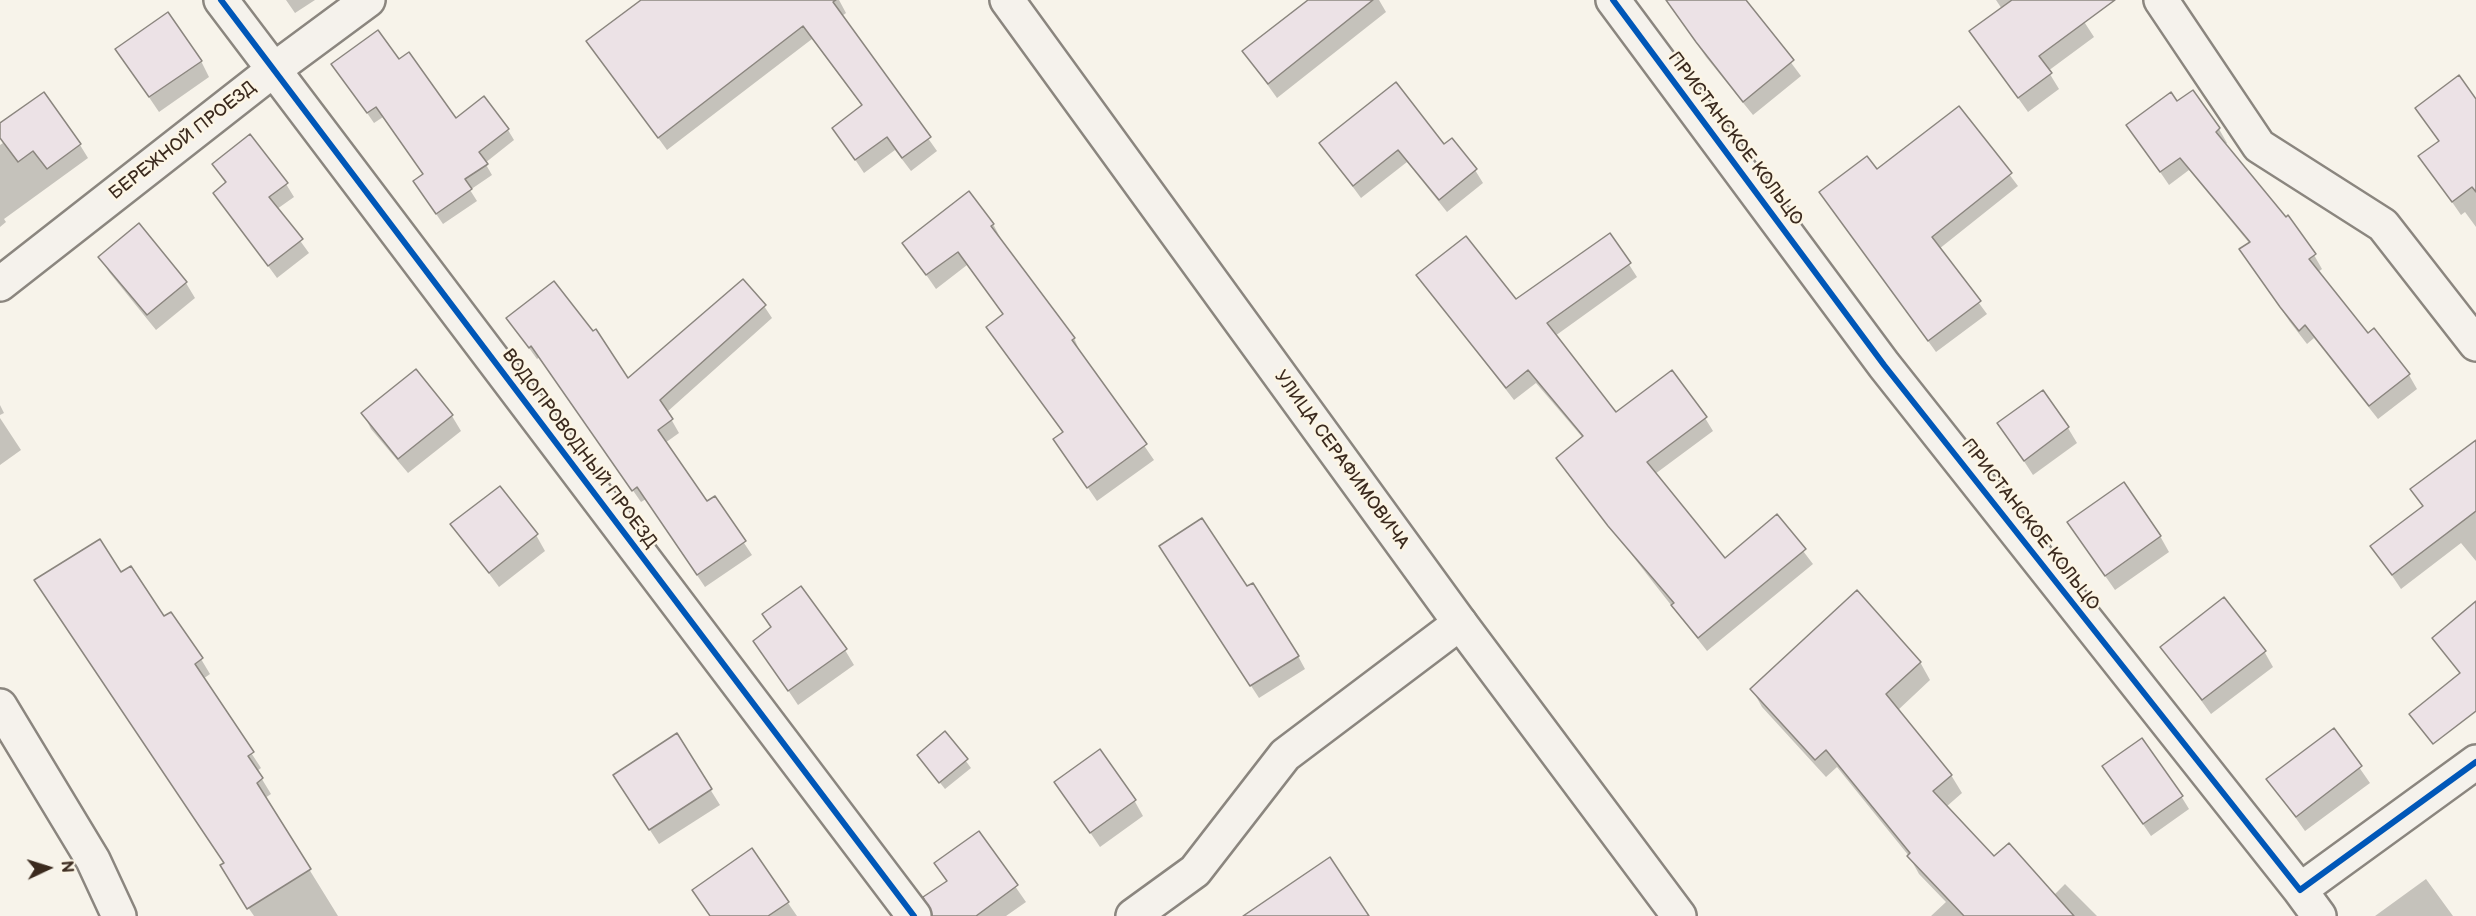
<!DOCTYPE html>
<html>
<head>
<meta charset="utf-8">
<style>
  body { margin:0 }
  #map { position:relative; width:2476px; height:916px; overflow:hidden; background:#f7f3ea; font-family:"Balsamiq Sans",sans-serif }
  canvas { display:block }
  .north { position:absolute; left:18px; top:838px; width:60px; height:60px; -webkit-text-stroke:4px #fcf5e5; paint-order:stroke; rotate:86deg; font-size:16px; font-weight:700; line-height:24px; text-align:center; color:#3b2a1e }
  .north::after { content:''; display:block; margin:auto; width:21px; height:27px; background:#3b2a1e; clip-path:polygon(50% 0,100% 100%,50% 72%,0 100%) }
</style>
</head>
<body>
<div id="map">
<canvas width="2476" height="916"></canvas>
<div class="north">N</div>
</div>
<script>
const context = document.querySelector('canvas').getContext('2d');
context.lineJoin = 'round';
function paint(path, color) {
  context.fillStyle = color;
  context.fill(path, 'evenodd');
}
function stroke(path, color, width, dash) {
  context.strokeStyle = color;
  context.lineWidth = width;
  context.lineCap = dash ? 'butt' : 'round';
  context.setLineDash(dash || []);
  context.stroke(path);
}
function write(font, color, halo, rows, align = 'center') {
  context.font = font + ' "Balsamiq Sans",sans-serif';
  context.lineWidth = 5;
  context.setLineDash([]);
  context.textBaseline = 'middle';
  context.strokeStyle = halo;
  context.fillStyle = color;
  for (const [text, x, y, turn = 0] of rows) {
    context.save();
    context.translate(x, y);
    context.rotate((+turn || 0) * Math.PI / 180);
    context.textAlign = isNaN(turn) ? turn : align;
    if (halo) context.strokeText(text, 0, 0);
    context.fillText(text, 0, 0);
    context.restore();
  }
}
paint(new Path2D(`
  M 286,0 L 315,0 L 295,13 Z
  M 644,0 L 839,0 L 846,13 L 842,16 L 937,151 L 911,171 L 895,150 L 864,173 L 834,128 L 863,107 L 812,39 L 667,150 L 588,42 Z
  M 1310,0 L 1379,0 L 1386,12 L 1277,98 L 1244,52 Z
  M 1667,0 L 1744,0 L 1801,76 L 1753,115 L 1706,57 Z
  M 1996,0 L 2070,0 L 2094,37 L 2048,71 L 2059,89 L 2028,112 L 1971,32 L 2002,9 Z
  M 117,50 L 201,61 L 209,77 L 159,112 Z
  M 399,61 L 456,120 L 508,130 L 514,140 L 485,163 L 492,175 L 470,190 L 477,201 L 443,224 L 421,192 L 424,175 L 383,117 L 374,123 L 333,64 Z
  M 2192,92 L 2219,129 L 2227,143 L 2225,145 L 2286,219 L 2288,217 L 2314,255 L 2322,269 L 2318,272 L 2367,335 L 2409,375 L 2417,389 L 2378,419 L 2314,338 L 2307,344 L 2290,322 L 2241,250 L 2250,244 L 2189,170 L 2169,185 L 2128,125 L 2177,103 Z
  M 2476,101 L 2476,227 L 2465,212 L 2461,215 L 2420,156 L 2439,142 L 2417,108 Z
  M 1959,108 L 2018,186 L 1939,249 L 1987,314 L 1936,352 L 1821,193 L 1877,171 Z
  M 0,125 L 80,145 L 88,158 L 4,219 L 6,222 L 0,227 L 0,145 L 3,143 L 0,137 Z
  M 1321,144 L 1444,146 L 1475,170 L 1483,183 L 1447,212 L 1407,162 L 1361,198 Z
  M 213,164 L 286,184 L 294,197 L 277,209 L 309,253 L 277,278 L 215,193 L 226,184 Z
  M 993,224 L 1001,239 L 1000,240 L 1074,338 L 1081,354 L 1154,460 L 1097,501 L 1055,440 L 1063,433 L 988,327 L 1004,315 L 967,265 L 936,289 L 904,243 Z
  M 1610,235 L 1637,277 L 1555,336 L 1616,414 L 1705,418 L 1713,431 L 1655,474 L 1725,560 L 1777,517 L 1813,564 L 1707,651 L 1566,471 L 1558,458 L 1583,438 L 1536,383 L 1514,400 L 1418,276 L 1516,302 Z
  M 100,257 L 186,283 L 195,298 L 156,330 L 109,272 Z
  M 764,306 L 772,318 L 667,412 L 679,433 L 665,443 L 707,503 L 714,498 L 752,555 L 705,587 L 646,499 L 641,502 L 540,357 L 537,359 L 508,319 L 628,381 Z
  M 0,405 L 4,413 L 0,415 Z
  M 363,413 L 452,416 L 461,431 L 408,473 L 371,429 Z
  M 0,418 L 21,450 L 0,465 Z
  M 1999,423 L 2068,428 L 2077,443 L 2033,475 Z
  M 2476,460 L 2476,561 L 2461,543 L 2401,589 L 2372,546 L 2423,507 L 2412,489 Z
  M 452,524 L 536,535 L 545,551 L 499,587 Z
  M 2160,536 L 2169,552 L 2115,590 L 2078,537 Z
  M 1168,559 L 1298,656 L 1305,669 L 1259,698 Z
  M 120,574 L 163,619 L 170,614 L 201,659 L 210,674 L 203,679 L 261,768 L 257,771 L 271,794 L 265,798 L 338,916 L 254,916 L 230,881 L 225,864 L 36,581 Z
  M 2476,603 L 2476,694 L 2434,638 Z
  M 755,641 L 845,650 L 854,665 L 798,705 Z
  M 2162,647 L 2264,651 L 2273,667 L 2211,714 Z
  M 1920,662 L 1930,680 L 1897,711 L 1951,775 L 1962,793 L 1946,807 L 1994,858 L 2053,896 L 2065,884 L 2097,916 L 1931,916 L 1946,902 L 1919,874 L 1909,856 L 1837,767 L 1826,777 L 1762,707 L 1752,689 Z
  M 2333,730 L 2370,783 L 2305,831 L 2268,779 Z
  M 945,733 L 971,768 L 945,789 L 918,755 Z
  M 676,735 L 720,805 L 659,844 L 624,790 Z
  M 2104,767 L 2181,796 L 2189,809 L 2151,836 Z
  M 1056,782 L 1134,800 L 1143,816 L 1100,847 Z
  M 978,833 L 1026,902 L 1006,916 L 941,916 L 947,882 L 936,863 Z
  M 752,851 L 797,916 L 710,916 Z
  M 2426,879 L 2453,916 L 2375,916 Z`), '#0003');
const building = new Path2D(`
  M 641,0 L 836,0 L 833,2 L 931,137 L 902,158 L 887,137 L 855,160 L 832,128 L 862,105 L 803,26 L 658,138 L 586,41 Z
  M 1308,0 L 1373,0 L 1268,84 L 1242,51 Z
  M 1666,0 L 1746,0 L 1794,60 L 1743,102 L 1696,42 Z
  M 2012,0 L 2115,0 L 2039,56 L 2052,73 L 2018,98 L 1969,31 Z
  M 168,12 L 202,61 L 149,97 L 115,49 Z
  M 378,30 L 399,59 L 409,52 L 456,118 L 484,96 L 509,129 L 479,152 L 488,164 L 465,179 L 472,189 L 436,214 L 413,181 L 423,174 L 376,107 L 367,113 L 331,64 Z
  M 2459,75 L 2476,99 L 2476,192 L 2472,187 L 2452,202 L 2418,156 L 2439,141 L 2415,108 Z
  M 1396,82 L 1444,144 L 1452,138 L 1477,169 L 1439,200 L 1398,150 L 1353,186 L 1319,143 Z
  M 2193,90 L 2220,128 L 2216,132 L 2286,217 L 2288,215 L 2316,254 L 2309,259 L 2368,333 L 2374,328 L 2410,374 L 2369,406 L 2305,325 L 2299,331 L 2280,307 L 2239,249 L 2250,242 L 2180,158 L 2160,172 L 2126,125 L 2171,92 L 2177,101 Z
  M 44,92 L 81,144 L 47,169 L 33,151 L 18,162 L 0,138 L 0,123 Z
  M 1959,106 L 2012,173 L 1932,237 L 1981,301 L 1928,341 L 1819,192 L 1867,156 L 1877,169 Z
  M 250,134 L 288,183 L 269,197 L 303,239 L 268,266 L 213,193 L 226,182 L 212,164 Z
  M 969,191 L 994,224 L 991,226 L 1075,338 L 1072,340 L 1147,444 L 1087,488 L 1053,439 L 1063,432 L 986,327 L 1003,314 L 958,252 L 926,275 L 902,243 Z
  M 139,223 L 187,282 L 147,315 L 98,257 Z
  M 1610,233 L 1631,263 L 1547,323 L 1616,412 L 1672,370 L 1707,417 L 1647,462 L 1725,558 L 1777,514 L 1806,549 L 1698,638 L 1671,605 L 1674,603 L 1608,526 L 1556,458 L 1583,436 L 1528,370 L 1506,388 L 1416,275 L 1466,236 L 1516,299 Z
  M 743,279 L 766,305 L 660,400 L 673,419 L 658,430 L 707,501 L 715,496 L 746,541 L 697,575 L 637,487 L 632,491 L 531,346 L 529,348 L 506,318 L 554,281 L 593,331 L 596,329 L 628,378 Z
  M 416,369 L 453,415 L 398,459 L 361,413 Z
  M 2043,390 L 2069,427 L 2024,461 L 1997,423 Z
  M 2476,440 L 2476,511 L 2392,575 L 2370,546 L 2423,506 L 2410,489 Z
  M 2124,482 L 2161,536 L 2105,576 L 2067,522 Z
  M 500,486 L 538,534 L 489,573 L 450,524 Z
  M 1202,518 L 1247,586 L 1253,583 L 1299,656 L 1250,686 L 1159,546 Z
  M 100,539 L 121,572 L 131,566 L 164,616 L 171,612 L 203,658 L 195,664 L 254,752 L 248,756 L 263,778 L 257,783 L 311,869 L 247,909 L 220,865 L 224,863 L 34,580 Z
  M 801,586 L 847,649 L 788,691 L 753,641 L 771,627 L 762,614 Z
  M 1857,590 L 1921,662 L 1886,694 L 1952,775 L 1933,791 L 1994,856 L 2009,843 L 2074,916 L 1964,916 L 1907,856 L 1910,853 L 1826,750 L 1815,760 L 1750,689 Z
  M 2224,597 L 2266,651 L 2202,700 L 2160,647 Z
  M 2476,601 L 2476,711 L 2433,744 L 2409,714 L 2460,673 L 2432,638 Z
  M 2334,728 L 2362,766 L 2296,817 L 2266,779 Z
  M 945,731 L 968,759 L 939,783 L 917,755 Z
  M 677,733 L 712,789 L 649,830 L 613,775 Z
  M 2142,738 L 2183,796 L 2143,824 L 2102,766 Z
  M 1100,749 L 1136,800 L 1090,833 L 1054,782 Z
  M 979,831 L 1018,885 L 976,916 L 932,916 L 923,897 L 947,881 L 934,863 Z
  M 752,848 L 789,902 L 768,916 L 710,916 L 692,890 Z
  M 1330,857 L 1369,916 L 1243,916 Z`);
paint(building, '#ece2e6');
stroke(building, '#8b867f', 1.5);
const minor = new Path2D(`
  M 221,0 L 914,916
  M 1613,0 L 1884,365 L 2300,890 L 2476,762
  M 2161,0 L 2259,146 L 2383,225 L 2476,344
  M 0,284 L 272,71 L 368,0
  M 0,706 L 93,860 L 119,916
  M 2300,890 L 2319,916
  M 1133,916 L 1195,871 L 1285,755 L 1460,623`);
const tertiary = new Path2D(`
  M 1007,0 L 1460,623 L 1679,916`);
stroke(minor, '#8b867f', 38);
stroke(tertiary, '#8b867f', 38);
stroke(minor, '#f5f2ec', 33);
stroke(tertiary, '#f5f2ec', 33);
stroke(new Path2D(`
  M 221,0 L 914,916
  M 1613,0 L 1884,365 L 2300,890 L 2476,762`), '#0057b8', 6);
write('18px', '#3b2a1e', '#fcf5e5', [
  ["ПРИСТАНСКОЕ КОЛЬЦО",1735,139,53],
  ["БЕРЕЖНОЙ ПРОЕЗД",183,141,-38],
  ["ВОДОПРОВОДНЫЙ ПРОЕЗД",579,449,53],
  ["УЛИЦА СЕРАФИМОВИЧА",1341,460,54],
  ["ПРИСТАНСКОЕ КОЛЬЦО",2030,525,52]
]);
</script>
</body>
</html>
